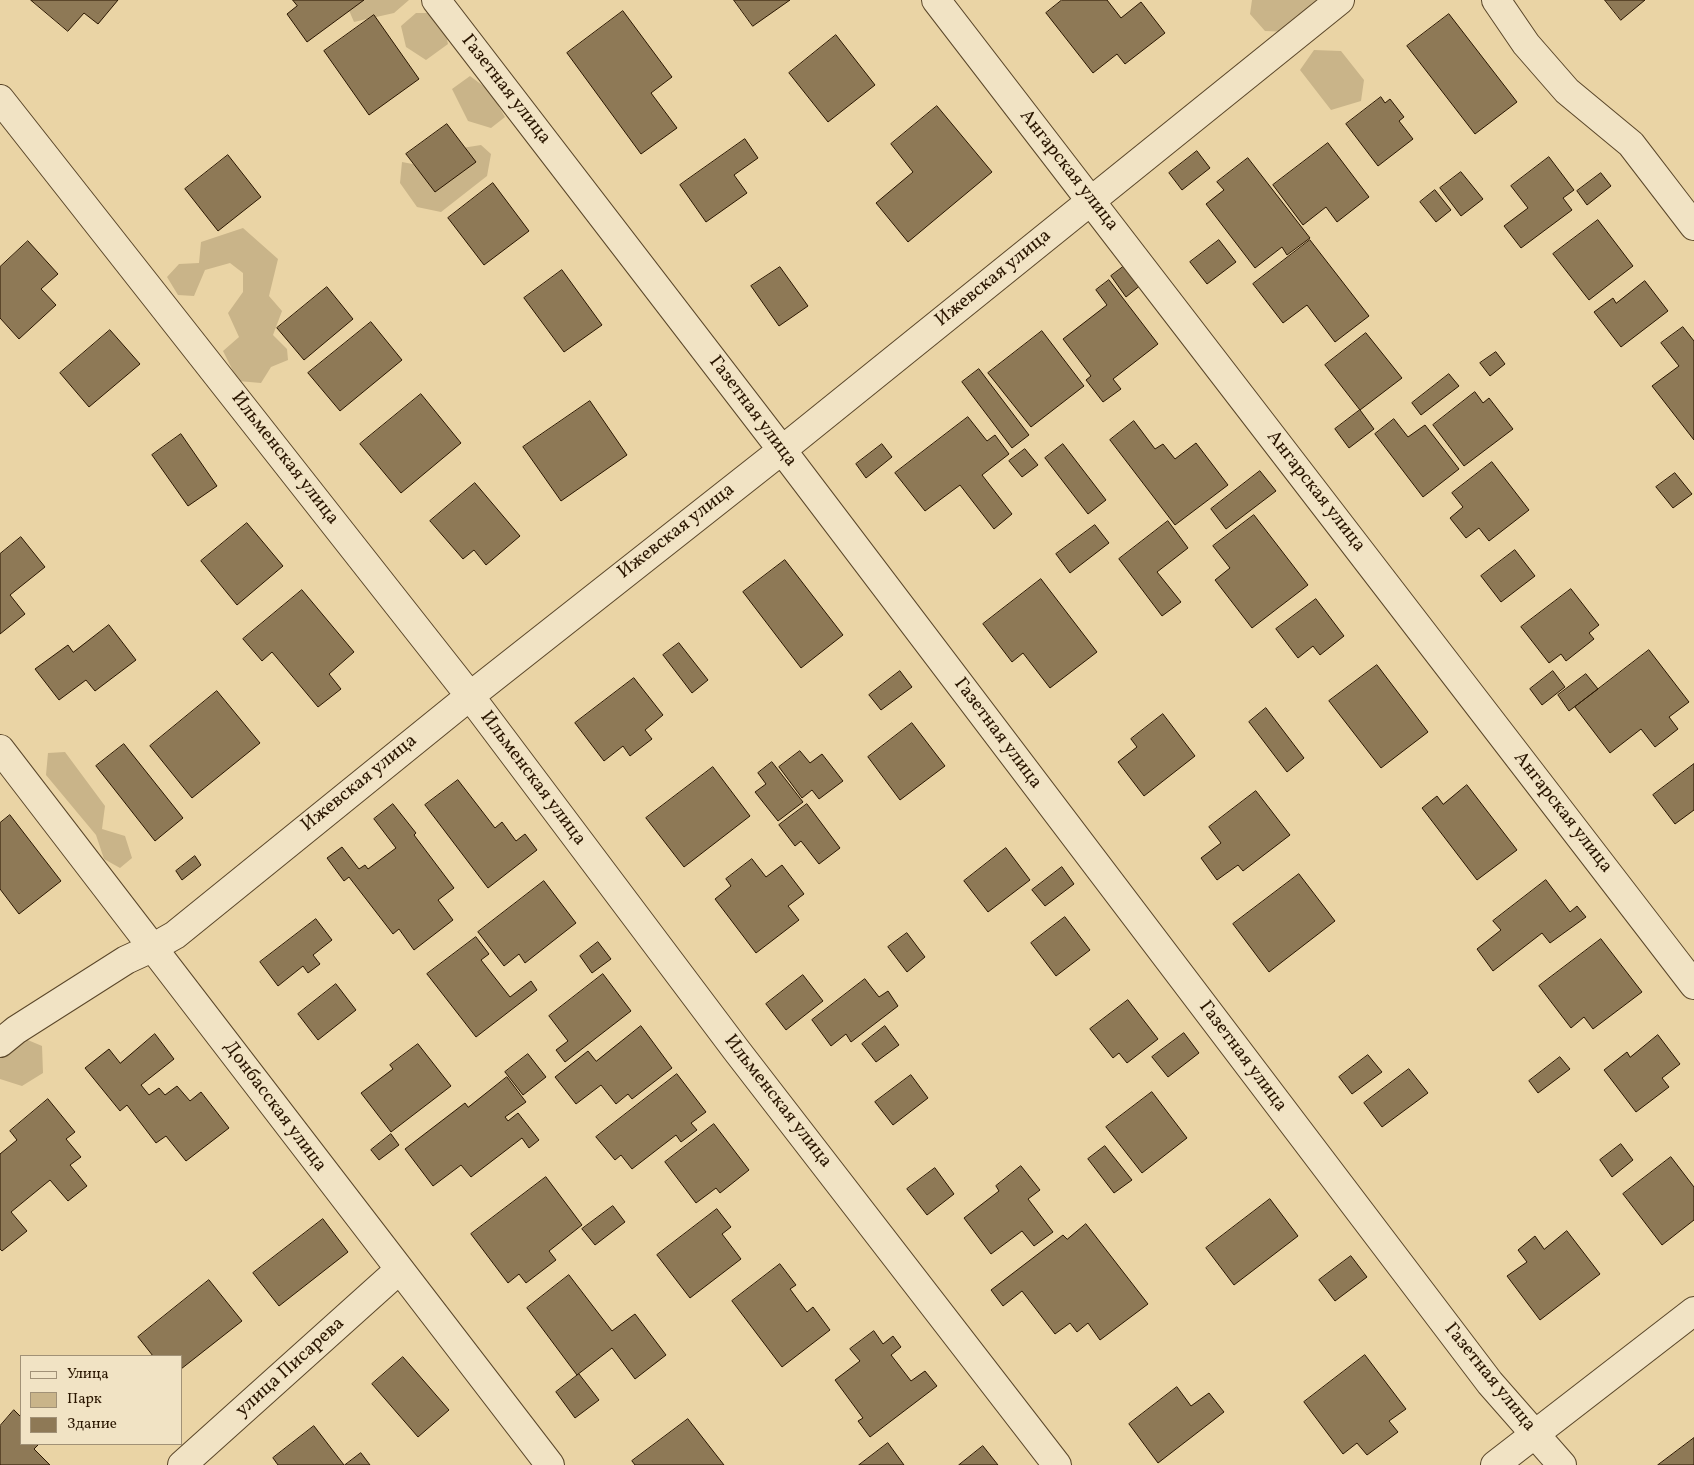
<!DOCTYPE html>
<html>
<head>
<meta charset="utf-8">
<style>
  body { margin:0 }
  #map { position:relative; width:1694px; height:1465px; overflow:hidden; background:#ead4a5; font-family:Vollkorn,serif }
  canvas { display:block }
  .legend { position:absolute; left:20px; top:1355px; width:162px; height:90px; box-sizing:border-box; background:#f1e3c4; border:1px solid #a19176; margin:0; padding:6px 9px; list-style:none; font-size:15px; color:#2a1600 }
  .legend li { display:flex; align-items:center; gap:10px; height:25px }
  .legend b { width:25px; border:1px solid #a19176 }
</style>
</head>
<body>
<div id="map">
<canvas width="1694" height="1465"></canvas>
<ul class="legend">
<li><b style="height:6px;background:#f1e3c4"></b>Улица</li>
<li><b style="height:14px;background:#c9b489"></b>Парк</li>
<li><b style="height:14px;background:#8e7956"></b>Здание</li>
</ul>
</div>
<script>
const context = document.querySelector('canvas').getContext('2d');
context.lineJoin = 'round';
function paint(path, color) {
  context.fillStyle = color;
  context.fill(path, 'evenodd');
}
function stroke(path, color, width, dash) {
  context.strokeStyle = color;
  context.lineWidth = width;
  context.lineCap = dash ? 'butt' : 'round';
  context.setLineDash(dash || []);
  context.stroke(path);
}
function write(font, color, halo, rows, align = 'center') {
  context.font = font + ' Vollkorn,serif';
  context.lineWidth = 4;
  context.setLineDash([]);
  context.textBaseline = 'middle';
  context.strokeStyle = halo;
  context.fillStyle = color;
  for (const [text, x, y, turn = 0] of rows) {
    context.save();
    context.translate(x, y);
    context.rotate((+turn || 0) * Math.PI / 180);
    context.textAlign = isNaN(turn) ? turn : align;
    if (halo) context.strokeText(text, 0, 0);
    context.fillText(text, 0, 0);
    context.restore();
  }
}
paint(new Path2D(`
  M 353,0 L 409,0 L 394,13 L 354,22 L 348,8 Z
  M 1252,0 L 1324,0 L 1314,33 L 1265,31 L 1250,14 Z
  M 416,13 L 432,13 L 444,26 L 448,44 L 426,60 L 406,47 L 401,26 Z
  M 1314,50 L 1341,51 L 1364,80 L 1361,101 L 1331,110 L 1300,70 Z
  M 470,76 L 490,91 L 505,117 L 491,128 L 468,121 L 452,89 Z
  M 481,145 L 491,154 L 487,176 L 441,212 L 417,207 L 400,183 L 402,162 L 423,166 L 456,149 Z
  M 243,228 L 278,259 L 269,296 L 282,311 L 273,335 L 287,349 L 288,360 L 271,367 L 261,383 L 238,381 L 223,351 L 239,337 L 228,313 L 243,292 L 243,273 L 230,263 L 205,270 L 194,296 L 178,295 L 167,277 L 179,264 L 199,263 L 201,242 Z
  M 65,752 L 105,806 L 102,829 L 125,836 L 132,858 L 120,868 L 104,859 L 96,835 L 46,775 L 48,753 Z
  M 23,1038 L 42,1046 L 43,1073 L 22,1086 L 0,1079 L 0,1053 Z`), '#c9b489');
const building = new Path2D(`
  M 31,0 L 118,0 L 98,24 L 84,13 L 68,31 Z
  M 293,0 L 364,0 L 307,42 L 287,14 L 297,6 Z
  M 734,0 L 790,0 L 753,26 Z
  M 1062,0 L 1107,0 L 1121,18 L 1141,2 L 1165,33 L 1125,64 L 1117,54 L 1093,73 L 1046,13 Z
  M 1605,0 L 1645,0 L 1621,20 Z
  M 623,11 L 672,77 L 651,93 L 677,128 L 641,154 L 567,53 Z
  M 1449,14 L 1517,102 L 1475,134 L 1407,46 Z
  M 374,15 L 419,79 L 369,115 L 324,51 Z
  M 836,35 L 875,85 L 828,122 L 789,73 Z
  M 1381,97 L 1385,103 L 1390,99 L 1404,117 L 1399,121 L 1413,139 L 1378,166 L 1346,124 Z
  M 937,106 L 992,172 L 908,242 L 876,203 L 913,172 L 891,144 Z
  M 447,124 L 476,162 L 435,192 L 406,154 Z
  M 745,139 L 758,158 L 734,175 L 747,193 L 706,222 L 680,185 Z
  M 1328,143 L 1369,197 L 1337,222 L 1326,207 L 1303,225 L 1273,185 Z
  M 1197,151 L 1210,168 L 1182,190 L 1169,173 Z
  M 228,155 L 261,197 L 218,231 L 185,189 Z
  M 1549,157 L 1574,190 L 1563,198 L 1572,210 L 1521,248 L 1504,226 L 1528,208 L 1511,186 Z
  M 1248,158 L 1310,238 L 1287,255 L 1282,247 L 1255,268 L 1206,204 L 1224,190 L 1217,182 Z
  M 1461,172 L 1483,199 L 1461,216 L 1440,188 Z
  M 1601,173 L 1611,186 L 1587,205 L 1577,191 Z
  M 493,183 L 529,231 L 484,265 L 448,218 Z
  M 1435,190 L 1451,210 L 1436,222 L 1420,202 Z
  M 1598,220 L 1633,266 L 1589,300 L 1553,254 Z
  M 1219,240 L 1236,262 L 1207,284 L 1190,262 Z
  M 1310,240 L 1369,316 L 1335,342 L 1307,305 L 1283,323 L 1253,284 Z
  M 28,241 L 58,274 L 41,289 L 56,305 L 19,339 L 0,318 L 0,267 Z
  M 1127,264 L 1142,284 L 1126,297 L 1111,276 Z
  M 780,267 L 808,306 L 779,326 L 751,286 Z
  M 562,270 L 602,325 L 564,352 L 524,298 Z
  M 1109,280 L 1158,344 L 1113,379 L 1121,389 L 1103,402 L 1086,380 L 1091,376 L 1063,339 L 1107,305 L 1096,290 Z
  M 1645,281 L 1668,311 L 1621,347 L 1594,312 L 1613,298 L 1616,303 Z
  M 327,287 L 353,319 L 304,360 L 277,328 Z
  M 371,322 L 402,360 L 340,411 L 308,373 Z
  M 1683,327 L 1694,341 L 1694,440 L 1652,386 L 1679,366 L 1661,343 Z
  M 110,330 L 140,364 L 89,407 L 60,373 Z
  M 1042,331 L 1084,386 L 1031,427 L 988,373 Z
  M 1366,333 L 1402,378 L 1360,410 L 1325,365 Z
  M 1496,352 L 1505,364 L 1490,376 L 1480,363 Z
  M 979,369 L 1029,435 L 1012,448 L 962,382 Z
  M 1449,374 L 1459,386 L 1421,415 L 1412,403 Z
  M 1475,392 L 1483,403 L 1489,398 L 1513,429 L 1464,466 L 1433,425 Z
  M 421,394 L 461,443 L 401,493 L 360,444 Z
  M 590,401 L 627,455 L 561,501 L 523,447 Z
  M 1360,410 L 1374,429 L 1349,448 L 1335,429 Z
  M 968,417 L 987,441 L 995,435 L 1009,454 L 982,475 L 1012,514 L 994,529 L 960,485 L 925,511 L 895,473 Z
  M 1394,419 L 1408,437 L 1425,425 L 1459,469 L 1423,497 L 1375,434 Z
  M 1134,421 L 1155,449 L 1163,444 L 1175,459 L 1196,443 L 1228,485 L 1175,525 L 1110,440 Z
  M 181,434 L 217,486 L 188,506 L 152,455 Z
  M 882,444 L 892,457 L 866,478 L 856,464 Z
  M 1063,444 L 1106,500 L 1088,514 L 1045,458 Z
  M 1025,449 L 1038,465 L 1022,477 L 1009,461 Z
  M 1492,462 L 1529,510 L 1489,541 L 1479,528 L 1466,538 L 1450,518 L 1463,507 L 1452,493 Z
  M 1260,471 L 1276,491 L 1226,529 L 1211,509 Z
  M 1675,473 L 1692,494 L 1673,508 L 1656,487 Z
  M 475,483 L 520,536 L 486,565 L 474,550 L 463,559 L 430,521 Z
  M 1254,515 L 1308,585 L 1252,628 L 1215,580 L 1230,568 L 1213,546 Z
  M 1168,521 L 1188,548 L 1157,572 L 1181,602 L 1162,616 L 1119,559 Z
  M 247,523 L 283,566 L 237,605 L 201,561 Z
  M 1095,525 L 1109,543 L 1070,573 L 1056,554 Z
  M 21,537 L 45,567 L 10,595 L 25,614 L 0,634 L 0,554 Z
  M 1515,550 L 1535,576 L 1501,602 L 1481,576 Z
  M 785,560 L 843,635 L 801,668 L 743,592 Z
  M 1041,579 L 1097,652 L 1050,688 L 1023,653 L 1012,662 L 983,624 Z
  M 1571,589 L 1599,625 L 1589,633 L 1594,639 L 1566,661 L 1561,654 L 1549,663 L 1521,627 Z
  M 302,590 L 354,652 L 329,674 L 341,689 L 318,707 L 272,652 L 262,661 L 243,639 Z
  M 1316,599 L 1344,636 L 1320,655 L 1313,646 L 1298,658 L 1276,629 Z
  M 109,625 L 136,660 L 95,691 L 86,680 L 59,700 L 35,669 L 68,645 L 73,652 Z
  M 679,643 L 708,680 L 692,693 L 663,655 Z
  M 1649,650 L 1689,702 L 1669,717 L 1678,729 L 1655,747 L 1641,729 L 1610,753 L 1575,707 Z
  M 1377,665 L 1428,732 L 1381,768 L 1329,701 Z
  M 900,671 L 912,687 L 881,710 L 869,695 Z
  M 1553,671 L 1565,687 L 1542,705 L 1530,689 Z
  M 1586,674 L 1598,689 L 1569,711 L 1558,695 Z
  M 634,678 L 663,715 L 645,730 L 652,739 L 630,756 L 623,746 L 604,761 L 575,723 Z
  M 217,691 L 260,743 L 192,798 L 150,746 Z
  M 1266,708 L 1304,758 L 1287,772 L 1249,722 Z
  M 1163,714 L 1195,756 L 1144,796 L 1118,762 L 1137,747 L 1131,739 Z
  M 912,723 L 945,766 L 900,800 L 868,757 Z
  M 124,744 L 183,818 L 155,841 L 96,766 Z
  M 800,751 L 810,763 L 822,754 L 843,781 L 819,799 L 812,790 L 802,798 L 779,767 Z
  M 772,762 L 803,802 L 778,821 L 755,792 L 766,784 L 758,773 Z
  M 1694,764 L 1694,810 L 1675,824 L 1653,795 Z
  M 713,767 L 750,816 L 684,867 L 646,818 Z
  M 458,780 L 495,828 L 502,822 L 516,841 L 525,834 L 537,850 L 488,888 L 425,805 Z
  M 1467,785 L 1517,850 L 1477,880 L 1422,808 L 1437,796 L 1443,804 Z
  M 1256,791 L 1290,835 L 1243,871 L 1238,865 L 1217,880 L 1201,858 L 1221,843 L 1209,827 Z
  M 393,804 L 416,833 L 414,835 L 454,888 L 438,900 L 453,920 L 414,950 L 399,929 L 393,934 L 349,877 L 344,881 L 327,858 L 342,847 L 359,869 L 365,865 L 368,869 L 396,848 L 374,819 Z
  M 807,804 L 840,848 L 819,864 L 801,841 L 795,846 L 779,825 Z
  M 10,815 L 61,881 L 19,914 L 0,889 L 0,823 Z
  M 1006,848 L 1030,880 L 988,912 L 964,881 Z
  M 195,856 L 201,865 L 182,880 L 176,871 Z
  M 752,859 L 766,877 L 782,865 L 804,894 L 788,906 L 799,920 L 756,953 L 715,899 L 731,886 L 726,879 Z
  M 1062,867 L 1074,884 L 1045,906 L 1032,890 Z
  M 1299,874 L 1335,921 L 1269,972 L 1233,924 Z
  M 1546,880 L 1570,912 L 1577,906 L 1586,917 L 1550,943 L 1542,933 L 1493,971 L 1477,949 L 1501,930 L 1493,921 Z
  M 544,881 L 576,923 L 525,963 L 519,954 L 504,966 L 478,932 Z
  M 1065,917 L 1090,950 L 1056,976 L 1031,943 Z
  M 316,919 L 332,940 L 313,955 L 320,964 L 308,973 L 303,966 L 278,986 L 260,962 Z
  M 907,933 L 925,957 L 907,972 L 888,947 Z
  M 476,937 L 489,954 L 481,960 L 510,997 L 531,981 L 537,990 L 476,1037 L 427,974 Z
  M 1601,939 L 1642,992 L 1593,1029 L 1584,1017 L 1571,1028 L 1539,986 Z
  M 598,942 L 611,959 L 592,973 L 580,956 Z
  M 603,974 L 631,1011 L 565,1062 L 556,1050 L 568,1041 L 549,1016 Z
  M 803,975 L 823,1001 L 786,1030 L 766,1004 Z
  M 865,979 L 879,997 L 888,991 L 898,1006 L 851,1042 L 846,1034 L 831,1046 L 812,1020 Z
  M 336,984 L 356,1010 L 318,1040 L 298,1014 Z
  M 1128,1000 L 1158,1039 L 1127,1063 L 1119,1053 L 1113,1058 L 1090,1029 Z
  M 641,1026 L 672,1068 L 632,1099 L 628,1094 L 616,1104 L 601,1085 L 576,1104 L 555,1077 L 588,1051 L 596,1061 Z
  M 885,1026 L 899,1045 L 876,1062 L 862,1044 Z
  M 1184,1033 L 1199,1053 L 1168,1077 L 1152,1057 Z
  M 155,1034 L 174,1059 L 141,1085 L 149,1095 L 159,1088 L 165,1095 L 177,1086 L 190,1101 L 201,1092 L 229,1128 L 186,1161 L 166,1136 L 156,1143 L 127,1105 L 120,1111 L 85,1068 L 109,1049 L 120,1063 Z
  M 1658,1035 L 1680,1064 L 1662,1078 L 1669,1087 L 1636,1112 L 1604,1070 L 1627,1052 L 1630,1057 Z
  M 418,1044 L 451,1086 L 391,1132 L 361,1093 L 393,1069 L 390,1065 Z
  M 528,1054 L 546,1077 L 523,1095 L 505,1072 Z
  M 1368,1055 L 1382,1072 L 1352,1094 L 1339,1077 Z
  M 1560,1057 L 1570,1069 L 1538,1093 L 1529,1081 Z
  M 1409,1069 L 1428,1093 L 1382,1127 L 1364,1103 Z
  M 677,1074 L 706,1112 L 691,1123 L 697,1130 L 681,1142 L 676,1135 L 632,1169 L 621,1155 L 615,1160 L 596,1137 Z
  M 911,1075 L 928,1098 L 893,1125 L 875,1102 Z
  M 507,1077 L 526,1102 L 505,1117 L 508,1121 L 518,1113 L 539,1140 L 529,1148 L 522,1138 L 471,1177 L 461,1165 L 433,1186 L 405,1149 L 465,1103 L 468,1107 Z
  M 1152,1092 L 1187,1138 L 1142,1173 L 1106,1127 Z
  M 48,1099 L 75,1132 L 66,1139 L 81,1157 L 70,1165 L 87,1186 L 68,1201 L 50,1180 L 11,1212 L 27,1231 L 2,1251 L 0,1249 L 0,1154 L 17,1140 L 10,1131 Z
  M 714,1124 L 749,1170 L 720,1193 L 716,1188 L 696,1203 L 665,1162 Z
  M 391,1134 L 399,1145 L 379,1160 L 371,1150 Z
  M 1621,1144 L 1633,1160 L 1612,1177 L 1600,1160 Z
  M 1105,1146 L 1132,1180 L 1114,1193 L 1088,1159 Z
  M 1671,1157 L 1694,1187 L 1694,1220 L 1662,1245 L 1623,1194 Z
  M 1021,1166 L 1040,1190 L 1028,1199 L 1053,1232 L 1034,1246 L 1022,1231 L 991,1254 L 964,1218 L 999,1191 L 996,1186 Z
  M 935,1168 L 954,1194 L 927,1215 L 907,1189 Z
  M 546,1177 L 582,1225 L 549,1251 L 556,1260 L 526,1283 L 519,1274 L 508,1283 L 471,1234 Z
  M 1270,1199 L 1298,1236 L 1234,1285 L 1206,1248 Z
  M 613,1206 L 625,1222 L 595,1245 L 582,1229 Z
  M 717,1209 L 731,1227 L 722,1234 L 741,1259 L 690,1298 L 657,1255 Z
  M 323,1219 L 348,1252 L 279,1306 L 253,1273 Z
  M 1086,1224 L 1148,1304 L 1100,1340 L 1088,1323 L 1077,1332 L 1070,1323 L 1055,1334 L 1022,1291 L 1003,1306 L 991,1290 L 1063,1235 L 1067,1239 Z
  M 1567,1231 L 1600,1274 L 1540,1320 L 1507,1276 L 1527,1262 L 1518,1250 L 1535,1236 L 1544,1249 Z
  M 1351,1256 L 1367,1277 L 1335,1301 L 1319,1280 Z
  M 780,1264 L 796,1285 L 790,1289 L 807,1312 L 813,1307 L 830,1330 L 782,1367 L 732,1301 Z
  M 569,1275 L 612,1331 L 635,1314 L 666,1355 L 635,1379 L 612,1348 L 577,1375 L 527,1308 Z
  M 209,1280 L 242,1321 L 181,1369 L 181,1356 L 153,1356 L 138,1337 Z
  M 874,1331 L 883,1344 L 893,1336 L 901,1347 L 891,1355 L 911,1381 L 925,1371 L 937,1386 L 870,1437 L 858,1421 L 863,1418 L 835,1380 L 860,1361 L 850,1349 Z
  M 1365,1355 L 1406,1409 L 1389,1421 L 1398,1432 L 1367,1455 L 1357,1443 L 1343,1454 L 1304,1402 Z
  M 403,1357 L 449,1410 L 418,1437 L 372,1384 Z
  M 579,1374 L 599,1400 L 575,1418 L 556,1392 Z
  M 1177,1387 L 1191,1406 L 1209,1393 L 1224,1412 L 1158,1463 L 1129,1424 Z
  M 14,1410 L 21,1417 L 21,1444 L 39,1444 L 34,1449 L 50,1465 L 0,1465 L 0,1426 Z
  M 688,1419 L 724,1465 L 635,1465 L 632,1461 Z
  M 314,1426 L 344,1465 L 278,1465 L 273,1458 Z
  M 1694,1438 L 1694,1465 L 1658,1465 Z
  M 888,1443 L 904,1465 L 859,1465 Z
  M 983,1446 L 998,1465 L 959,1465 Z
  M 361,1453 L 370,1465 L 345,1465 Z`);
paint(building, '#8e7956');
stroke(building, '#2a1600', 1);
const minor = new Path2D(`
  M 436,0 L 782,450 L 1490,1383 L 1562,1465
  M 936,0 L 1694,985
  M 1496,0 L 1526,44 L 1567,91 L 1631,144 L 1694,226
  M 0,99 L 470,696 L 737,1051 L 1057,1465
  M 0,749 L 550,1465
  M 0,1043 L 16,1030 L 126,960 L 152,948 L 175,935 L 470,696 L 782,450 L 1340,0
  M 182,1465 L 399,1270
  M 1495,1465 L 1694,1311`);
stroke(minor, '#5a4629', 30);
stroke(minor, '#f1e3c4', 28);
write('19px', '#2a1600', '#f1e3c4', [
  ["Газетная улица",505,90,52],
  ["Ангарская улица",1068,171,52],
  ["Ижевская улица",994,279,-39],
  ["Газетная улица",752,412,53],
  ["Ильменская улица",284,459,52],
  ["Ангарская улица",1315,492,52],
  ["Ижевская улица",677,532,-38],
  ["Газетная улица",997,734,53],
  ["Ильменская улица",532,779,53],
  ["Ижевская улица",360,784,-39],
  ["Ангарская улица",1562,813,52],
  ["Газетная улица",1242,1057,53],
  ["Ильменская улица",777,1102,52],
  ["Донбасская улица",274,1107,53],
  ["улица Писарева",291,1368,-42],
  ["Газетная улица",1489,1378,51]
]);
</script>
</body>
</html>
